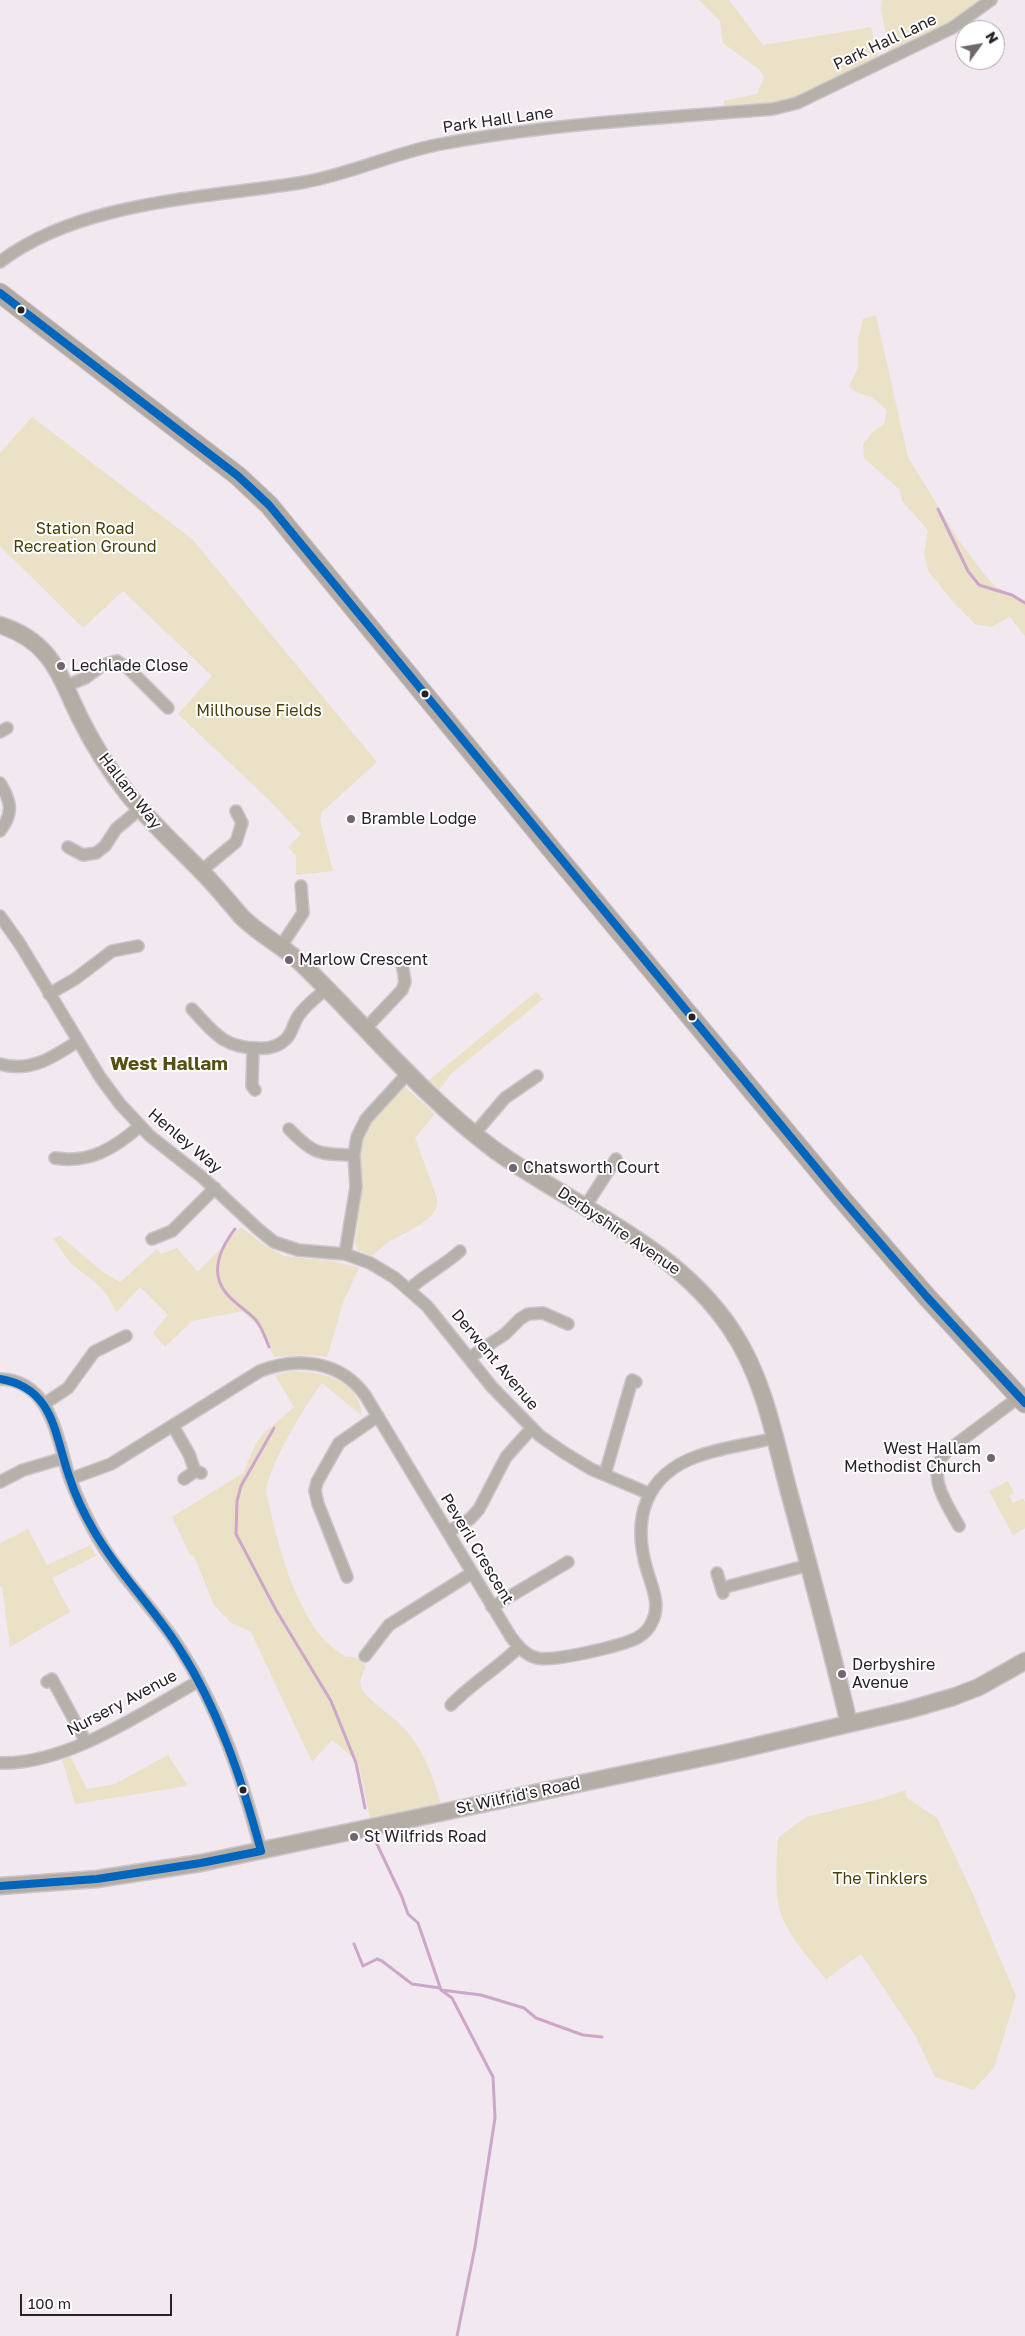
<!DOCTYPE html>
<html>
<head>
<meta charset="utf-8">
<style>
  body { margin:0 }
  #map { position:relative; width:1025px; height:2336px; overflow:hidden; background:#f2e8f0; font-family:"Golos Text",sans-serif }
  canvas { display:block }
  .north { position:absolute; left:955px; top:20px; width:50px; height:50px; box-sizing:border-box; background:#fff; border:1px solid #a9a6a9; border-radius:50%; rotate:58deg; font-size:14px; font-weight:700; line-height:20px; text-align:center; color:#282127 }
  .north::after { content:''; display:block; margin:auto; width:18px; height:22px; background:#6f676d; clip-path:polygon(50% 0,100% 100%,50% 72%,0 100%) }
  .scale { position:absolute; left:20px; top:2294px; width:152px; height:22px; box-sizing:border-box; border:2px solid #282127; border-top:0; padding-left:6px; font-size:15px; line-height:18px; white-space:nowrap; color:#282127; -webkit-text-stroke:4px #fff; paint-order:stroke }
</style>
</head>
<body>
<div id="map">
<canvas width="1025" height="2336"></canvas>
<div class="north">N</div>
<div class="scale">100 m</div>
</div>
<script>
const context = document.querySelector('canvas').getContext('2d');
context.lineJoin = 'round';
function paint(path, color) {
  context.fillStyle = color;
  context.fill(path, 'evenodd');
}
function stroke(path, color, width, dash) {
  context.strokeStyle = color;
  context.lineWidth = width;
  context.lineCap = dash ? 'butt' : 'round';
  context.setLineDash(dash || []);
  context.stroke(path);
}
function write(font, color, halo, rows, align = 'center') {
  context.font = font + ' "Golos Text",sans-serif';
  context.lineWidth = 4;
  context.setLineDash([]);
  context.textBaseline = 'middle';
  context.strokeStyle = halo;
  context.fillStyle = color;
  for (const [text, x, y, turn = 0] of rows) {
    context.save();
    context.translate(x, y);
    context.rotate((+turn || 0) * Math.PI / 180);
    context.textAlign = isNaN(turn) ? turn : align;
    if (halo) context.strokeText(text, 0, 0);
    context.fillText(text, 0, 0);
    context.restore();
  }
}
paint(new Path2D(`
  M 699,0 L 729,0 L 763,45 L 871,27 L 878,58 L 798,100 L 770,106 L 724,109 L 724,101 L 757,94 L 764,78 L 760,70 L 723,43 L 720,21 Z
  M 882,0 L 982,0 L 972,10 L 889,53 L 881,9 Z
  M 876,315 L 908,457 L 958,539 L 984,574 L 996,587 L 1025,600 L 1025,636 L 1010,617 L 991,627 L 975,624 L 956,605 L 928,571 L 924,555 L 928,530 L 902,501 L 900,490 L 864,458 L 863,444 L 874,431 L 884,424 L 887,410 L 872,397 L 858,393 L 849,387 L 858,367 L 858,340 L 863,319 Z
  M 32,417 L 192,539 L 377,762 L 322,812 L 320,821 L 333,871 L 296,875 L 296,856 L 288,847 L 301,834 L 270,801 L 178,714 L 212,676 L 123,591 L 83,628 L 0,546 L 0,453 Z
  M 536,992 L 543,999 L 451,1074 L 439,1090 L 429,1080 Z
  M 404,1086 L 435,1114 L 415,1138 L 437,1198 C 441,1221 402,1233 387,1243 C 382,1247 377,1252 372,1256 L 358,1250 L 355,1242 L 362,1190 L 361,1154 L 363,1140 L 371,1122 Z
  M 241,1227 L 264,1245 L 284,1256 L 333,1261 L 359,1268 L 344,1300 L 327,1357 L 306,1355 L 274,1357 L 259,1327 L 243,1311 L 192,1321 L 165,1347 L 153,1333 L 168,1315 L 140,1287 L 116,1313 C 105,1284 92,1282 72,1264 C 65,1257 59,1246 53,1238 L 60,1236 L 103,1272 L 120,1282 L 157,1249 L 161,1254 L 177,1248 L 198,1272 Z
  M 292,1371 C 322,1372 359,1379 362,1416 L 322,1383 C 305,1405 269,1465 266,1491 C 277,1540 289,1593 319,1634 C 326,1643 337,1650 345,1657 L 355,1657 L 366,1666 L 360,1681 L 362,1690 C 372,1703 388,1713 400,1724 C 425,1749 432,1775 442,1807 L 371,1822 L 358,1762 L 332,1740 L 312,1762 L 251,1632 L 230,1622 L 214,1605 L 194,1556 L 190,1555 L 172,1517 L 243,1473 L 256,1443 L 265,1432 L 294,1407 L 275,1375 Z
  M 1008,1481 L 1014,1493 L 1009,1495 L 1013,1503 L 1023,1498 L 1025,1502 L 1025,1528 L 1013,1535 L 989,1491 Z
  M 28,1529 L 47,1565 L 90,1545 L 96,1556 L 52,1578 L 70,1612 L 10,1647 L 2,1586 L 0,1587 L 0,1543 Z
  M 168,1755 L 188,1786 L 75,1804 L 62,1759 L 70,1756 L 87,1789 L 115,1784 Z
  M 905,1790 L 907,1798 L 937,1818 L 972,1892 L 1016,1996 L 994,2068 L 973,2090 L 935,2077 L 915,2035 L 861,1954 L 826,1979 C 810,1960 793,1941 783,1919 C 774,1900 776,1858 778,1838 L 806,1817 L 880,1799 Z`), '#eae1c6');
stroke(new Path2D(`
  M 938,509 L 968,571 L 979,585 L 1012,595 L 1025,603
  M 235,1229 C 221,1247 209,1272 226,1293 C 234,1303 246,1310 255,1319 C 262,1327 265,1337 269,1347
  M 274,1428 L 241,1486 L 237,1501 L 236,1534 L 276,1610 L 331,1701 L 356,1763 L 365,1808
  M 376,1842 L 402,1897 L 408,1914 L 418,1923 L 441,1990 L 452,1998 L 493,2077 L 495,2118 L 475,2247 L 457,2336
  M 354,1944 L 363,1966 L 377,1959 L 382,1961 L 412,1984 L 440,1988
  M 441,1990 L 481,1995 L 524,2008 L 536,2018 L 583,2035 L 602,2037`), '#cea6c9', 3);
const street = new Path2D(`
  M 0,262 C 80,200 210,198 305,182 C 350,174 392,154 436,145 C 546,124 661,118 773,109 L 797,103 L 952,28 L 991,0
  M 66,686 L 85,678 L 103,665 L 117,661 L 129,669 L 168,708
  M 0,732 L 7,728
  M 0,783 C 11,801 14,813 0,831
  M 68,847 L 83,855 L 96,853 L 105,846 L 116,829 L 140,809
  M 201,871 L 236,842 L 242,823 L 236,811
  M 0,916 L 20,944 L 100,1077 L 120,1104 L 150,1136 L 202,1177 L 258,1229 L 274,1242 L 298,1250 L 345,1254 L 370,1263 L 395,1278 L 427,1306 L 492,1387 L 540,1436 L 563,1452 L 591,1469 L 650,1494
  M 281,946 L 303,913 L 301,886
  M 49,994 L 75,979 L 112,951 L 138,946
  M 192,1009 C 214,1033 224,1048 258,1048 C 269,1049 278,1047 286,1039 C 293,1032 293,1023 299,1015 C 306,1005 317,997 326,989
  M 365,1029 L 402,990 L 405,982 L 402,963
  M 253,1048 L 252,1086 L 255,1090
  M 0,1064 C 31,1073 53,1057 78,1041
  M 289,1129 C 314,1155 319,1154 354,1155
  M 475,1133 L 505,1098 L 537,1076
  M 55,1158 C 89,1164 115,1148 140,1126
  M 585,1207 L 616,1159
  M 152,1239 L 172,1231 L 215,1188
  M 345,1254 L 356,1187 L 354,1155 L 357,1137 L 366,1119 L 408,1073
  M 410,1289 C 425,1274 444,1266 460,1251
  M 469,1358 L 505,1334 L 520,1319 L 528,1314 L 543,1313 L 568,1324
  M 0,1379 C 51,1380 57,1439 69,1476 C 76,1495 84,1513 94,1531 C 117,1574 153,1607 179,1647 C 220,1711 242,1778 261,1851
  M 44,1404 L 68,1388 L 94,1352 L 126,1336
  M 173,1426 L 189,1454 L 195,1471
  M 605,1474 L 632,1380 L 636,1382
  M 70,1479 L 111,1464 L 260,1371 C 298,1356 340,1361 365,1395 L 511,1637 C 518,1646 525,1655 537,1658 C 553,1662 621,1646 637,1638 C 644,1634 649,1629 652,1622 C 661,1605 652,1587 647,1570 C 632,1520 644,1475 698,1456 C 723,1447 750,1444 776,1438
  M 184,1479 L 195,1471 L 201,1473
  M 0,1482 L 23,1470 L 64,1458
  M 959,1526 C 947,1504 924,1474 947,1451 L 1019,1397
  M 448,1532 L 470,1519 L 479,1509 L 506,1457 L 532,1428
  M 717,1573 L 723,1593
  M 347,1577 L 318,1504 L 315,1491 L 317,1482 L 339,1443 L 378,1416
  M 722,1588 L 809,1565
  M 492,1607 L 568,1562
  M 365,1656 L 389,1625 L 472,1573
  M 47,1682 L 52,1679 L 86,1742
  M 451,1705 C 472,1683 498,1668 519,1647
  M 0,1763 C 67,1765 143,1712 199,1681`);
const secondary = new Path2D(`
  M 0,625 C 53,642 59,676 81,720 C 94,746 110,771 127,793 C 150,822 177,846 202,872 C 216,886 228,901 241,916 C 259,935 284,946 303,965 C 367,1027 424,1098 496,1151 C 576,1208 675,1245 731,1329 C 764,1378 774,1436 789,1492 C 810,1569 831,1646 849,1724
  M 0,1886 L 97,1879 L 201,1863 L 725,1753 L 908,1710 L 953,1697 L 979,1687 L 1025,1661`);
const primary = new Path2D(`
  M 0,293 L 238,476 L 269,505 L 557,856 L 842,1199 L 927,1297 L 1025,1403`);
stroke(street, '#cdc5cb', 14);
stroke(secondary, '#cdc5cb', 19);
stroke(primary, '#cdc5cb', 21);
stroke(street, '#b5b0a9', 11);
stroke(secondary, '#b4ada5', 16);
stroke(primary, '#b0a9a4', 19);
stroke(new Path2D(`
  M 0,293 L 238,476 L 269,505 L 842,1199 L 927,1297 L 1025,1403
  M 0,1379 C 54,1388 54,1433 69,1476 C 75,1495 84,1514 94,1531 C 118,1573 153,1607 179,1648 C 219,1710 242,1780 261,1851 L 201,1863 L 97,1879 L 0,1886`), '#0065bd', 8);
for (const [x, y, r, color] of [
  [21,310,4.5,"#282127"],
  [61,666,5,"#6f676d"],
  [425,694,4.5,"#282127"],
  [351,819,5,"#6f676d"],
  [289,960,5,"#6f676d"],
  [692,1017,4.5,"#282127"],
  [513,1168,5,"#6f676d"],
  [991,1458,5,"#6f676d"],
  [842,1674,5,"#6f676d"],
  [243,1790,4.5,"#282127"],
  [354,1837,5,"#6f676d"]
]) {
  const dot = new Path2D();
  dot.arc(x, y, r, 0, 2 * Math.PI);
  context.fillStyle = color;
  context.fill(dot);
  stroke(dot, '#fff', 2);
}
write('16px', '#282127', '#fff', [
  ["Park Hall Lane",885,42,-25],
  ["Park Hall Lane",498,120,-8],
  ["Hallam Way",130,791,52],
  ["Henley Way",185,1141,40],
  ["Derbyshire Avenue",619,1231,34],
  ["Derwent Avenue",495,1360,50],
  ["Peveril Crescent",477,1549,59],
  ["Nursery Avenue",122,1703,-28],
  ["St Wilfrid's Road",518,1796,-12]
]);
write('16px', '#453e06', '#fff', [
  ["Station Road",85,529],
  ["Recreation Ground",85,547],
  ["Millhouse Fields",259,711],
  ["The Tinklers",880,1879]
]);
write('16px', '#282127', '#fff', [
  ["Lechlade Close",71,666],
  ["Bramble Lodge",361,819],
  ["Marlow Crescent",299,960],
  ["Chatsworth Court",523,1168],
  ["West Hallam",981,1449,"right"],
  ["Methodist Church",981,1467,"right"],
  ["Derbyshire",852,1665],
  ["Avenue",852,1683],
  ["St Wilfrids Road",364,1837]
], 'left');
write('bold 19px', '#585012', '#fff', [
  ["West Hallam",169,1064]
]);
</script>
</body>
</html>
